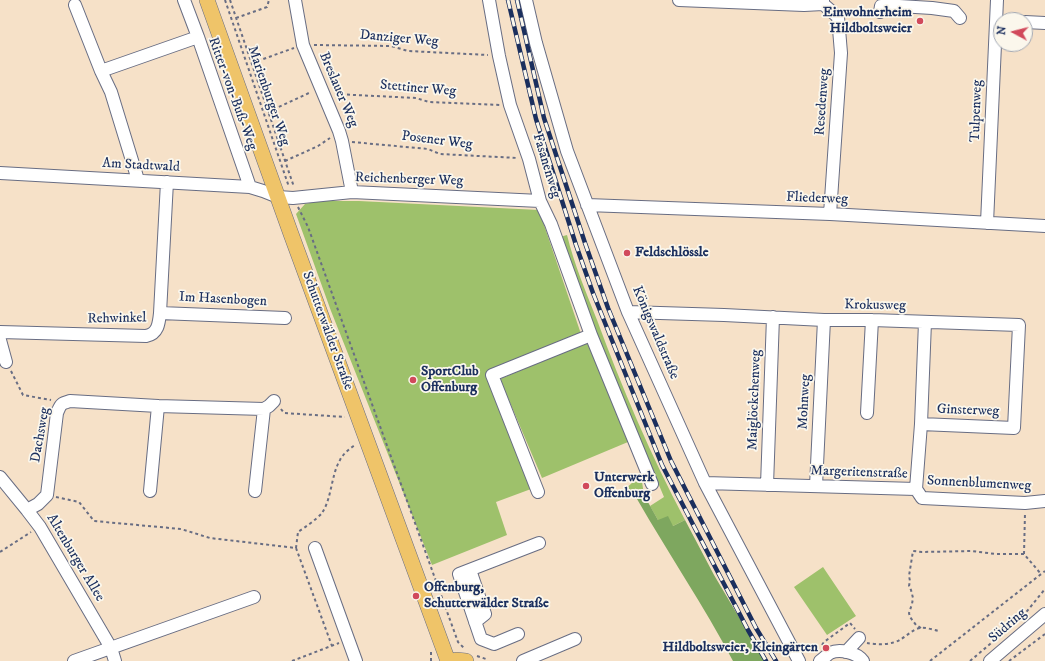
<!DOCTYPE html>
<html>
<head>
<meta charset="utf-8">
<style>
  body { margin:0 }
  #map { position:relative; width:1045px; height:661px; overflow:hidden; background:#f6e1c8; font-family:"IM FELL DW Pica",serif }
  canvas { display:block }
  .north { position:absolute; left:993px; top:12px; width:40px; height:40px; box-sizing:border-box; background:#fbf7ec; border:1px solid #a1a7b3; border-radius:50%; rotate:277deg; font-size:11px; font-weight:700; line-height:16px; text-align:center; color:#1b2f5e }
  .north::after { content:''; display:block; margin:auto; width:14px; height:18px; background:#d1495b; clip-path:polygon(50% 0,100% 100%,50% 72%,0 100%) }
</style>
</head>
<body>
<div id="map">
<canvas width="1045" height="661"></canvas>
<div class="north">N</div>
</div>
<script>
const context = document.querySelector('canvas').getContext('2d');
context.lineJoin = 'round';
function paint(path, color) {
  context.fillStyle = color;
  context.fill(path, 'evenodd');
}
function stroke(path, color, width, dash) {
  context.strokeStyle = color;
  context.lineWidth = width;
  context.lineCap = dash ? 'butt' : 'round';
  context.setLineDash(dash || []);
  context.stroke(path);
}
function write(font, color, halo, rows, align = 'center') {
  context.font = font + ' "IM FELL DW Pica",serif';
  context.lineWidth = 3.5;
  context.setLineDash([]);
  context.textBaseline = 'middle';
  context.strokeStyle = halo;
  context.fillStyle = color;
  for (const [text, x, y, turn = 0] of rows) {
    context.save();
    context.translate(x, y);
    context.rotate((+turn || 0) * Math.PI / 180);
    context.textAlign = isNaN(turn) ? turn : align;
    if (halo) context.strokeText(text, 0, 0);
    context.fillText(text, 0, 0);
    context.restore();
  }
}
paint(new Path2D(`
  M 319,201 L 359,201 L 539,210 L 581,334 L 486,374 L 531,489 L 496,502 L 507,535 L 432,565 L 331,311 L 296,214 L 305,204 Z
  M 567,235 C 574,264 586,292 597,320 C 622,388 651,456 685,520 L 673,526 L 658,520 L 650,506 L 664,497 L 609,367 L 560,237 Z
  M 585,343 L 589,345 L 628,442 L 542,478 L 500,379 Z
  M 641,475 L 644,495 L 637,499 L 624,490 Z
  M 823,567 L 856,616 L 827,635 L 794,587 Z`), '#9ec16b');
paint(new Path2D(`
  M 644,495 L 658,520 L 668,516 L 673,526 L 685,520 L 714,575 L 765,661 L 733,661 C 704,606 668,553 637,499 Z`), '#7ea75f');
const minor = new Path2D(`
  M 184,0 L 198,37 L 250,187
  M 295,0 L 303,45 L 339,131 L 342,141 L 352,192
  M 489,0 L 499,56 L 510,105 L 529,159 L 540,201 L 551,224 L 591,335 L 492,375 L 538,492
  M 526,0 L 536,43 L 567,151 L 628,312 L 705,483 L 799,661
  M 679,0 L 804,5 L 823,4
  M 823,0 L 823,4 L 838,17 L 841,53 L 830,214
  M 75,5 L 101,71 L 111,92 L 138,180
  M 880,12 L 881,6 L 899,6 L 932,8 L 954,11 L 960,18
  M 1025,22 L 1045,23
  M 101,71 L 198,37
  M 0,173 L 250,187 L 263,191 L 278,197 L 293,198 L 352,192 L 540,201
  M 587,205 L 830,214 L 1045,226
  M 987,223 L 997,0
  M 628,312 L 724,315 L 824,320 L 872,320 L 1019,325 L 1014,428 L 921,424
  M 160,313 L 285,318
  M 0,332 L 146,336 C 158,334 159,323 160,313 L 167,182
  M 591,335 L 652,484
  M 0,340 L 6,362
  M 867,413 L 872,320
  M 0,477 L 27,510 L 40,527 L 111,648 L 115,661
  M 705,483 L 916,489 L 921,424 L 925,322
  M 767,485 L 773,317
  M 816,486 L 824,320
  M 916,489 L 922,498 L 1025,503 L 1045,501
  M 150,491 L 158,406
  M 255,491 L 264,409
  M 27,510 L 38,504 L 47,495 L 57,413 C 61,404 60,404 70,401 L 158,406 L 264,409 L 269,406 L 274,401
  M 315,548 L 356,661
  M 470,570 L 485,614 L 475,622
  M 518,634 L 494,644 L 481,639 L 459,574 L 539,543
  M 846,652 L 859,638
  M 74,661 L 254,597
  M 523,661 L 575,639
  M 820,661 C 823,659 827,655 830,653 C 840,648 857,653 863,661
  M 990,661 L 1045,614`);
const major = new Path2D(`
  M 207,0 L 291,234 L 448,661
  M 453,661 L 456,660 L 466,661`);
stroke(minor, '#686d83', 14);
stroke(major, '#686d83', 16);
stroke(new Path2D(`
  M 225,0 L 289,187
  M 230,0 L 294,187
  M 236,18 L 267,7 L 269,0
  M 314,45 L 391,46 L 408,51 L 488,55
  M 252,63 L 294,48
  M 335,94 L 416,98 L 429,102 L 500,105
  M 268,112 L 311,92
  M 352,142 L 428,149 L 440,154 L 518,158
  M 285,161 L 318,146 L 330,138
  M 298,207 L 308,227 L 458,642 L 464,648
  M 11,371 L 23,395 L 51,400
  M 281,409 L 284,413 L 345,417
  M 56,497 L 79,502 L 94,521 L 181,529 L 210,538 L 296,548 L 298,532 C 304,528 317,519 322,513 C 332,498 331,475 340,460 C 343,454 349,449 355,445
  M 296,548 L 332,646
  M 0,552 L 31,532
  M 1024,554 L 1025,513
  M 1019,621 L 1045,589
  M 921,628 L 916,625 L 910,617 L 909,613 L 912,604 L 913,598 L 911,590 L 909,586 L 910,581 L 909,576 L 913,551 L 922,552 L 971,551 L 996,554 L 1024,554 L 1041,574
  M 867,643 C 877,645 893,645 901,639 C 907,636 913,629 920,628 C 926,627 933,630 939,631
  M 822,645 L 824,642 L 850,623 L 855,629
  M 431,652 L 431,661
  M 477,656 L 486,659 L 486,661
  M 292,661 L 339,643
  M 930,661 L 1045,571
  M 970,661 L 1009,628
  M 1009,661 L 1045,634`), '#686d83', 2, [3, 3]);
stroke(minor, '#fff', 12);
stroke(major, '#efc469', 15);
const rail = new Path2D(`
  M 508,0 L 536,119 L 576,245 L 593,293 L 662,465 L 748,630 L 766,661
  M 517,0 L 544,118 L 585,243 L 608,308 L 671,461 L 756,628 L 776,661`);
stroke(rail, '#1b2f5e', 4.5);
stroke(rail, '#fbf7ec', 3, [9]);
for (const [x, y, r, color] of [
  [920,21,4,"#d1495b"],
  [627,253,4,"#d1495b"],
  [413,380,4,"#d1495b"],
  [586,486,4,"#d1495b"],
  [416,596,4,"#d1495b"],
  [826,648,4,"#d1495b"]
]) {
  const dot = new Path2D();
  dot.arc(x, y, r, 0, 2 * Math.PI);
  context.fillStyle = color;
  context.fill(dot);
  stroke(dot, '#fbf7ec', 1.5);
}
write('bold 14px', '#1b2f5e', '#fbf7ec', [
  ["Einwohnerheim",912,13,"right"],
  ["Hildboltsweier",912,29,"right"],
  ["Feldschlössle",635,253],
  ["SportClub",421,372],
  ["Offenburg",421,388],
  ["Unterwerk",594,478],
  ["Offenburg",594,494],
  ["Offenburg,",424,588],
  ["Schutterwälder Straße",424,604],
  ["Hildboltsweier, Kleingärten",818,648,"right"]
], 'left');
write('14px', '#1b2f5e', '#fbf7ec', [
  ["Danziger Weg",399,39,5],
  ["Stettiner Weg",418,89,5],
  ["Breslauer Weg",338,90,67],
  ["Ritter-von-Buß-Weg",232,94,70],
  ["Marienburger Weg",268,96,71],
  ["Resedenweg",823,102,-86],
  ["Tulpenweg",977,111,-88],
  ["Posener Weg",437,141,7],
  ["Am Stadtwald",141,166,3],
  ["Fasanenweg",546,166,73],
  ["Reichenberger Weg",409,180,2],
  ["Fliederweg",817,199,2],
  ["Im Hasenbogen",223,300,3],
  ["Krokusweg",875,306,1],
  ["Rehwinkel",117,319,-1],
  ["Schutterwälder Straße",327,331,70],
  ["Königswaldstraße",655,333,67],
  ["Maiglöckchenweg",755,400,-88],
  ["Mohnweg",805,402,-87],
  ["Ginsterweg",968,411,2],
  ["Dachsweg",41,435,-80],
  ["Margeritenstraße",859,473,2],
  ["Sonnenblumenweg",979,484,3],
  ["Altenburger Allee",75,558,59],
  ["Südring",1008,626,-41]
]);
</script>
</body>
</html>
